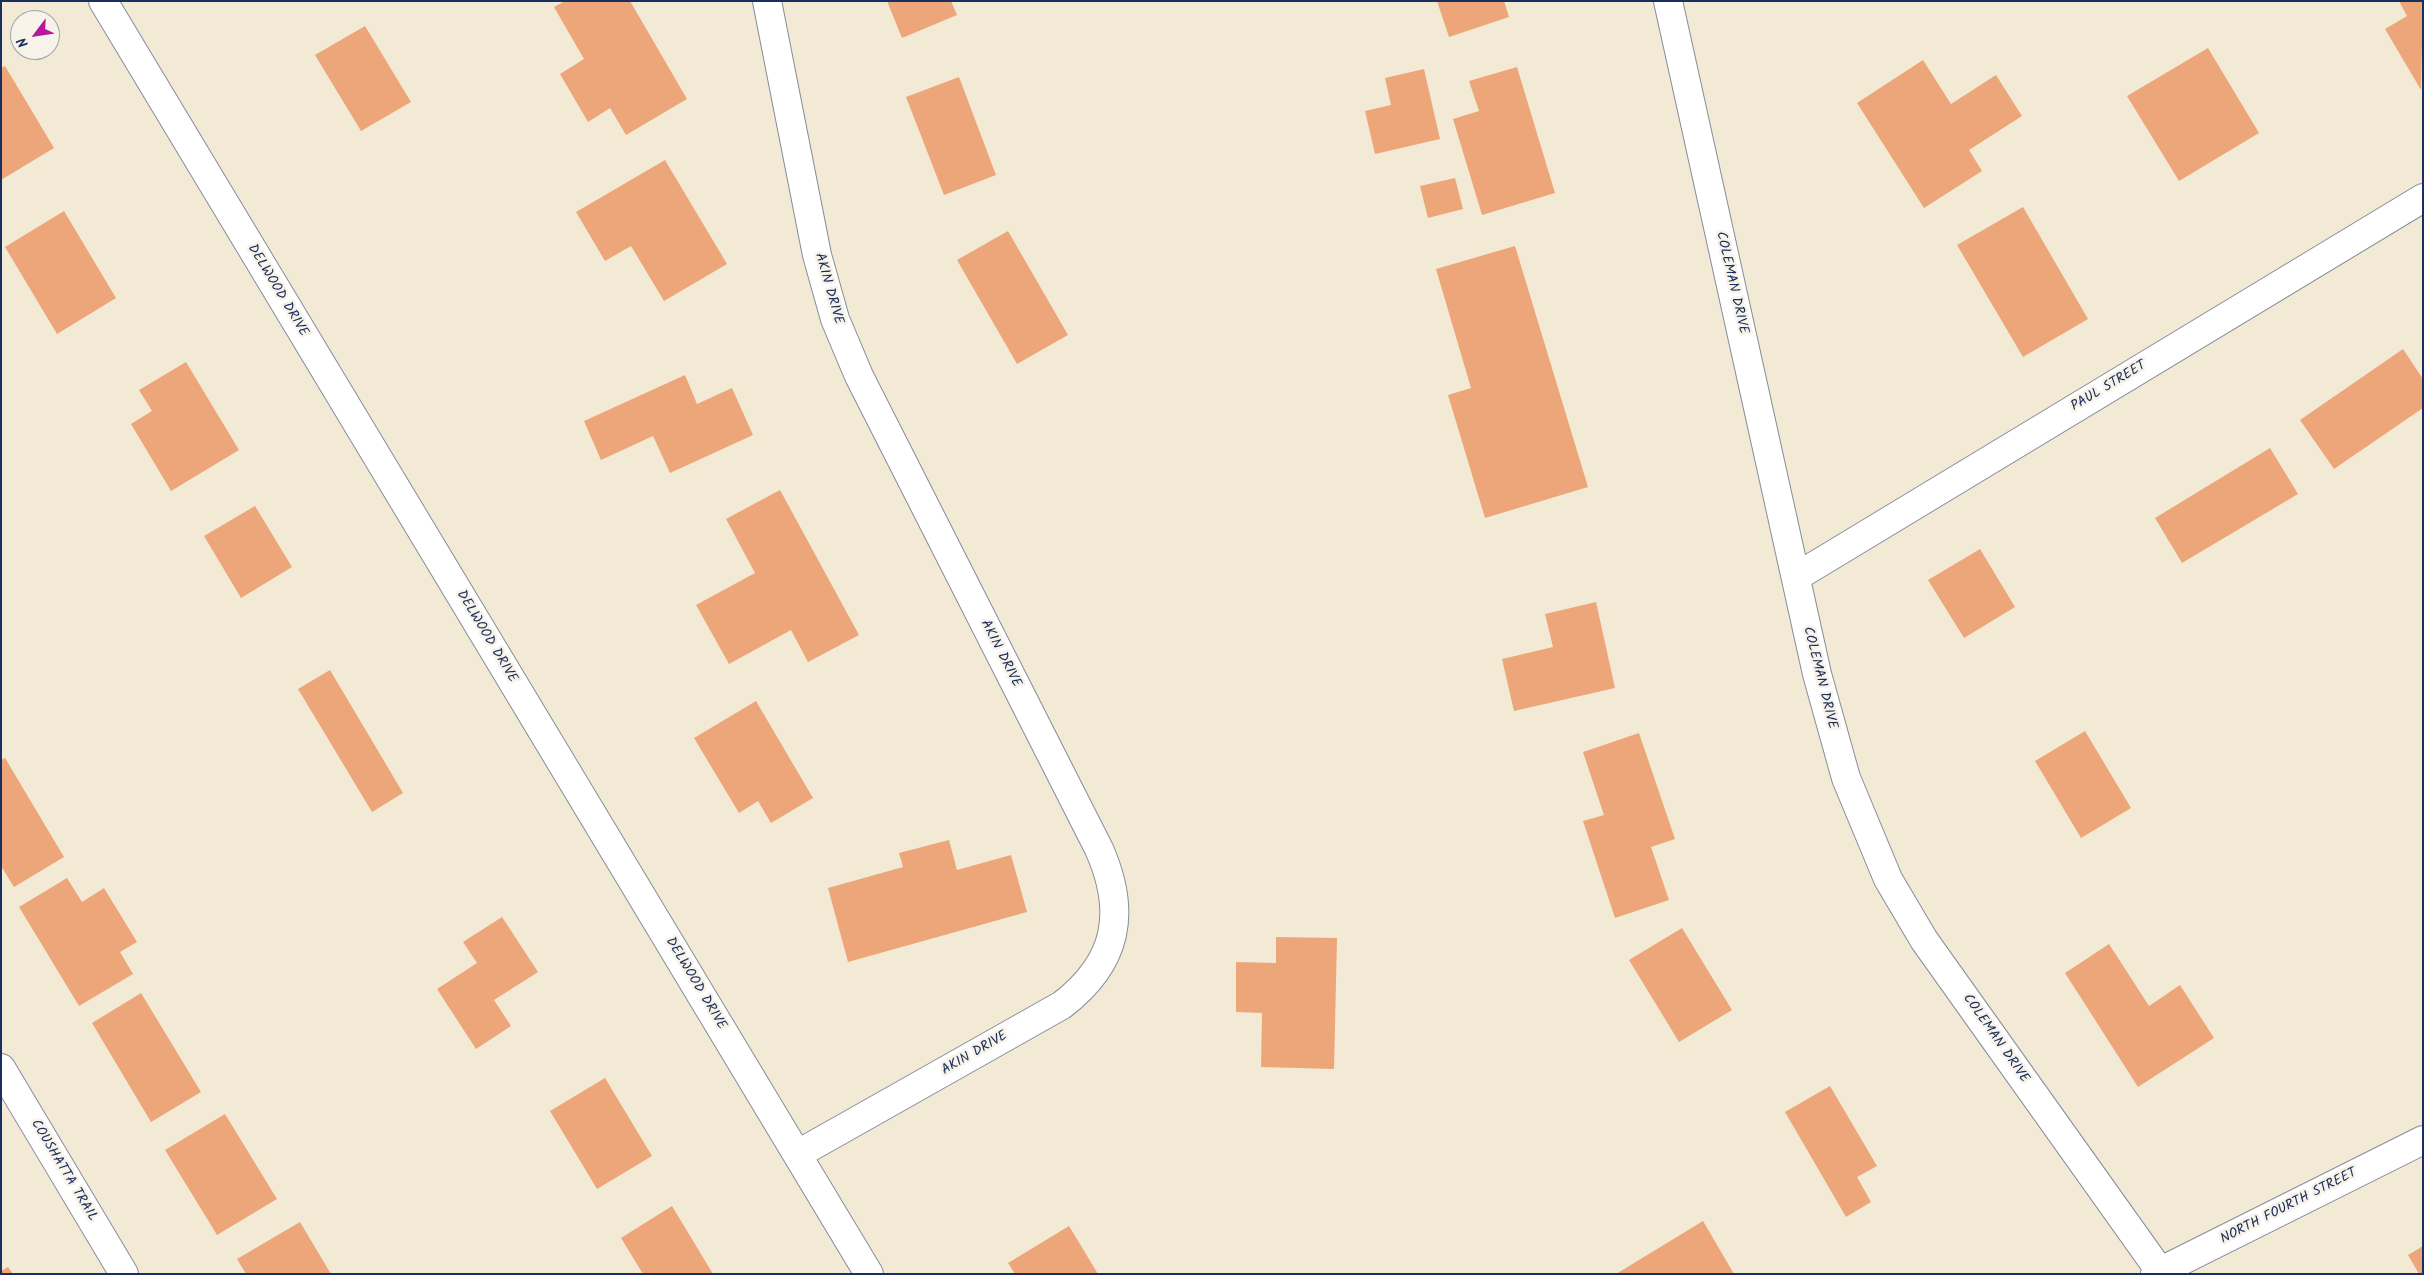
<!DOCTYPE html>
<html>
<head>
<meta charset="utf-8">
<style>
  body { margin:0 }
  #map { position:relative; width:2424px; height:1275px; overflow:hidden; background:#f2ead5; font-family:Kalam,sans-serif }
  canvas { display:block }
  .frame { position:absolute; inset:0; border:2px solid #1b2f5e; pointer-events:none }
  .north { position:absolute; left:10px; top:10px; width:50px; height:50px; box-sizing:border-box; background:#f7f3e8; border:1px solid #9fa5b1; border-radius:50%; rotate:239deg; font-size:14px; font-weight:700; line-height:20px; text-align:center; color:#1b2f5e }
  .north::after { content:''; display:block; margin:auto; width:18px; height:22px; background:#b5179e; clip-path:polygon(50% 0,100% 100%,50% 72%,0 100%) }
</style>
</head>
<body>
<div id="map">
<canvas width="2424" height="1275"></canvas>
<div class="frame"></div>
<div class="north">N</div>
</div>
<script>
const context = document.querySelector('canvas').getContext('2d');
context.lineJoin = 'round';
function paint(path, color) {
  context.fillStyle = color;
  context.fill(path, 'evenodd');
}
function stroke(path, color, width, dash) {
  context.strokeStyle = color;
  context.lineWidth = width;
  context.lineCap = dash ? 'butt' : 'round';
  context.setLineDash(dash || []);
  context.stroke(path);
}
function write(font, color, halo, rows, align = 'center') {
  context.font = font + ' Kalam,sans-serif';
  context.lineWidth = 5;
  context.setLineDash([]);
  context.textBaseline = 'middle';
  context.strokeStyle = halo;
  context.fillStyle = color;
  for (const [text, x, y, turn = 0] of rows) {
    context.save();
    context.translate(x, y);
    context.rotate((+turn || 0) * Math.PI / 180);
    context.textAlign = isNaN(turn) ? turn : align;
    if (halo) context.strokeText(text, 0, 0);
    context.fillText(text, 0, 0);
    context.restore();
  }
}
paint(new Path2D(`
  M 565,1 L 630,1 L 687,99 L 626,135 L 610,108 L 588,122 L 560,74 L 584,59 L 554,7 Z
  M 887,1 L 951,1 L 957,15 L 902,38 Z
  M 1437,1 L 1504,1 L 1509,17 L 1449,37 Z
  M 2399,1 L 2423,1 L 2421,90 L 2385,29 L 2407,16 Z
  M 365,26 L 411,102 L 361,131 L 315,55 Z
  M 2208,48 L 2259,133 L 2179,181 L 2127,96 Z
  M 1923,60 L 1951,104 L 1996,75 L 2022,116 L 1969,150 L 1982,171 L 1924,208 L 1857,103 Z
  M 5,66 L 54,148 L 1,180 L 1,68 Z
  M 1517,67 L 1555,193 L 1482,215 L 1453,119 L 1479,111 L 1469,81 Z
  M 1424,69 L 1440,139 L 1375,154 L 1365,111 L 1391,105 L 1385,78 Z
  M 959,77 L 996,175 L 944,195 L 906,97 Z
  M 665,160 L 727,264 L 664,301 L 631,246 L 605,261 L 576,212 Z
  M 1455,178 L 1463,209 L 1428,218 L 1420,186 Z
  M 2023,207 L 2088,319 L 2023,357 L 1957,245 Z
  M 64,211 L 116,298 L 57,334 L 5,247 Z
  M 1008,231 L 1068,335 L 1017,364 L 957,260 Z
  M 1515,246 L 1588,487 L 1485,518 L 1448,395 L 1471,388 L 1436,269 Z
  M 2403,349 L 2423,379 L 2423,408 L 2334,469 L 2300,420 Z
  M 186,362 L 239,450 L 171,491 L 131,424 L 152,411 L 139,390 Z
  M 685,375 L 697,404 L 732,388 L 753,435 L 670,473 L 653,436 L 601,460 L 584,421 Z
  M 2270,448 L 2298,494 L 2182,563 L 2155,518 Z
  M 780,490 L 859,635 L 808,662 L 791,630 L 729,664 L 696,605 L 755,573 L 726,519 Z
  M 255,506 L 292,567 L 241,598 L 204,536 Z
  M 1980,549 L 2015,607 L 1964,638 L 1928,580 Z
  M 1596,602 L 1615,688 L 1514,711 L 1502,659 L 1553,647 L 1545,614 Z
  M 330,670 L 403,793 L 372,812 L 298,689 Z
  M 756,701 L 813,798 L 771,823 L 758,801 L 739,813 L 694,738 Z
  M 2085,731 L 2131,808 L 2081,838 L 2035,761 Z
  M 1639,733 L 1675,839 L 1651,847 L 1669,900 L 1615,918 L 1583,821 L 1604,815 L 1583,752 Z
  M 5,758 L 64,857 L 14,887 L 1,866 L 1,760 Z
  M 949,840 L 957,870 L 1011,855 L 1027,912 L 848,962 L 828,888 L 903,867 L 899,853 Z
  M 67,878 L 82,902 L 104,888 L 137,942 L 120,952 L 133,974 L 79,1006 L 19,907 Z
  M 502,917 L 538,972 L 494,1000 L 511,1026 L 476,1049 L 437,989 L 477,963 L 463,942 Z
  M 1682,928 L 1732,1010 L 1679,1042 L 1629,960 Z
  M 1276,937 L 1337,938 L 1334,1069 L 1261,1067 L 1262,1013 L 1236,1012 L 1236,962 L 1276,963 Z
  M 2109,944 L 2149,1006 L 2180,985 L 2214,1038 L 2138,1087 L 2065,973 Z
  M 141,993 L 201,1092 L 151,1122 L 92,1023 Z
  M 605,1078 L 652,1156 L 597,1189 L 550,1111 Z
  M 1830,1086 L 1877,1166 L 1857,1177 L 1871,1202 L 1846,1217 L 1785,1112 Z
  M 225,1114 L 277,1199 L 217,1235 L 165,1150 Z
  M 672,1206 L 713,1274 L 643,1274 L 621,1238 Z
  M 1703,1221 L 1734,1274 L 1616,1274 Z
  M 300,1222 L 331,1274 L 246,1274 L 237,1259 Z
  M 1069,1226 L 1098,1274 L 1015,1274 L 1008,1263 Z
  M 2423,1246 L 2423,1274 L 2419,1274 L 2408,1255 Z
  M 8,1267 L 13,1274 L 1,1274 L 1,1271 Z`), '#eda679');
const minor = new Path2D(`
  M 103,1 L 869,1274
  M 767,1 L 817,255 L 835,319 L 859,376 L 1099,849 C 1127,912 1118,962 1062,1005 L 798,1154
  M 1668,1 L 1817,674 L 1846,778 L 1888,879 L 1924,940 L 2162,1274
  M 1796,577 L 2423,198
  M 1,1068 L 124,1274`);
const major = new Path2D(`
  M 2155,1274 L 2423,1140`);
stroke(minor, '#868c9a', 30);
stroke(major, '#868c9a', 30);
stroke(minor, '#fff', 28);
stroke(major, '#fff', 28);
write('14px', '#1b2f5e', '#f7f3e8', [
  ["COLEMAN DRIVE",1731,283,77],
  ["AKIN DRIVE",828,289,74],
  ["DELWOOD DRIVE",277,291,59],
  ["PAUL STREET",2109,387,-31],
  ["DELWOOD DRIVE",486,637,59],
  ["AKIN DRIVE",1000,654,63],
  ["COLEMAN DRIVE",1819,678,76],
  ["DELWOOD DRIVE",695,984,59],
  ["COLEMAN DRIVE",1995,1039,55],
  ["AKIN DRIVE",975,1054,-30],
  ["COUSHATTA TRAIL",63,1171,59],
  ["NORTH FOURTH STREET",2289,1207,-27]
]);
</script>
</body>
</html>
